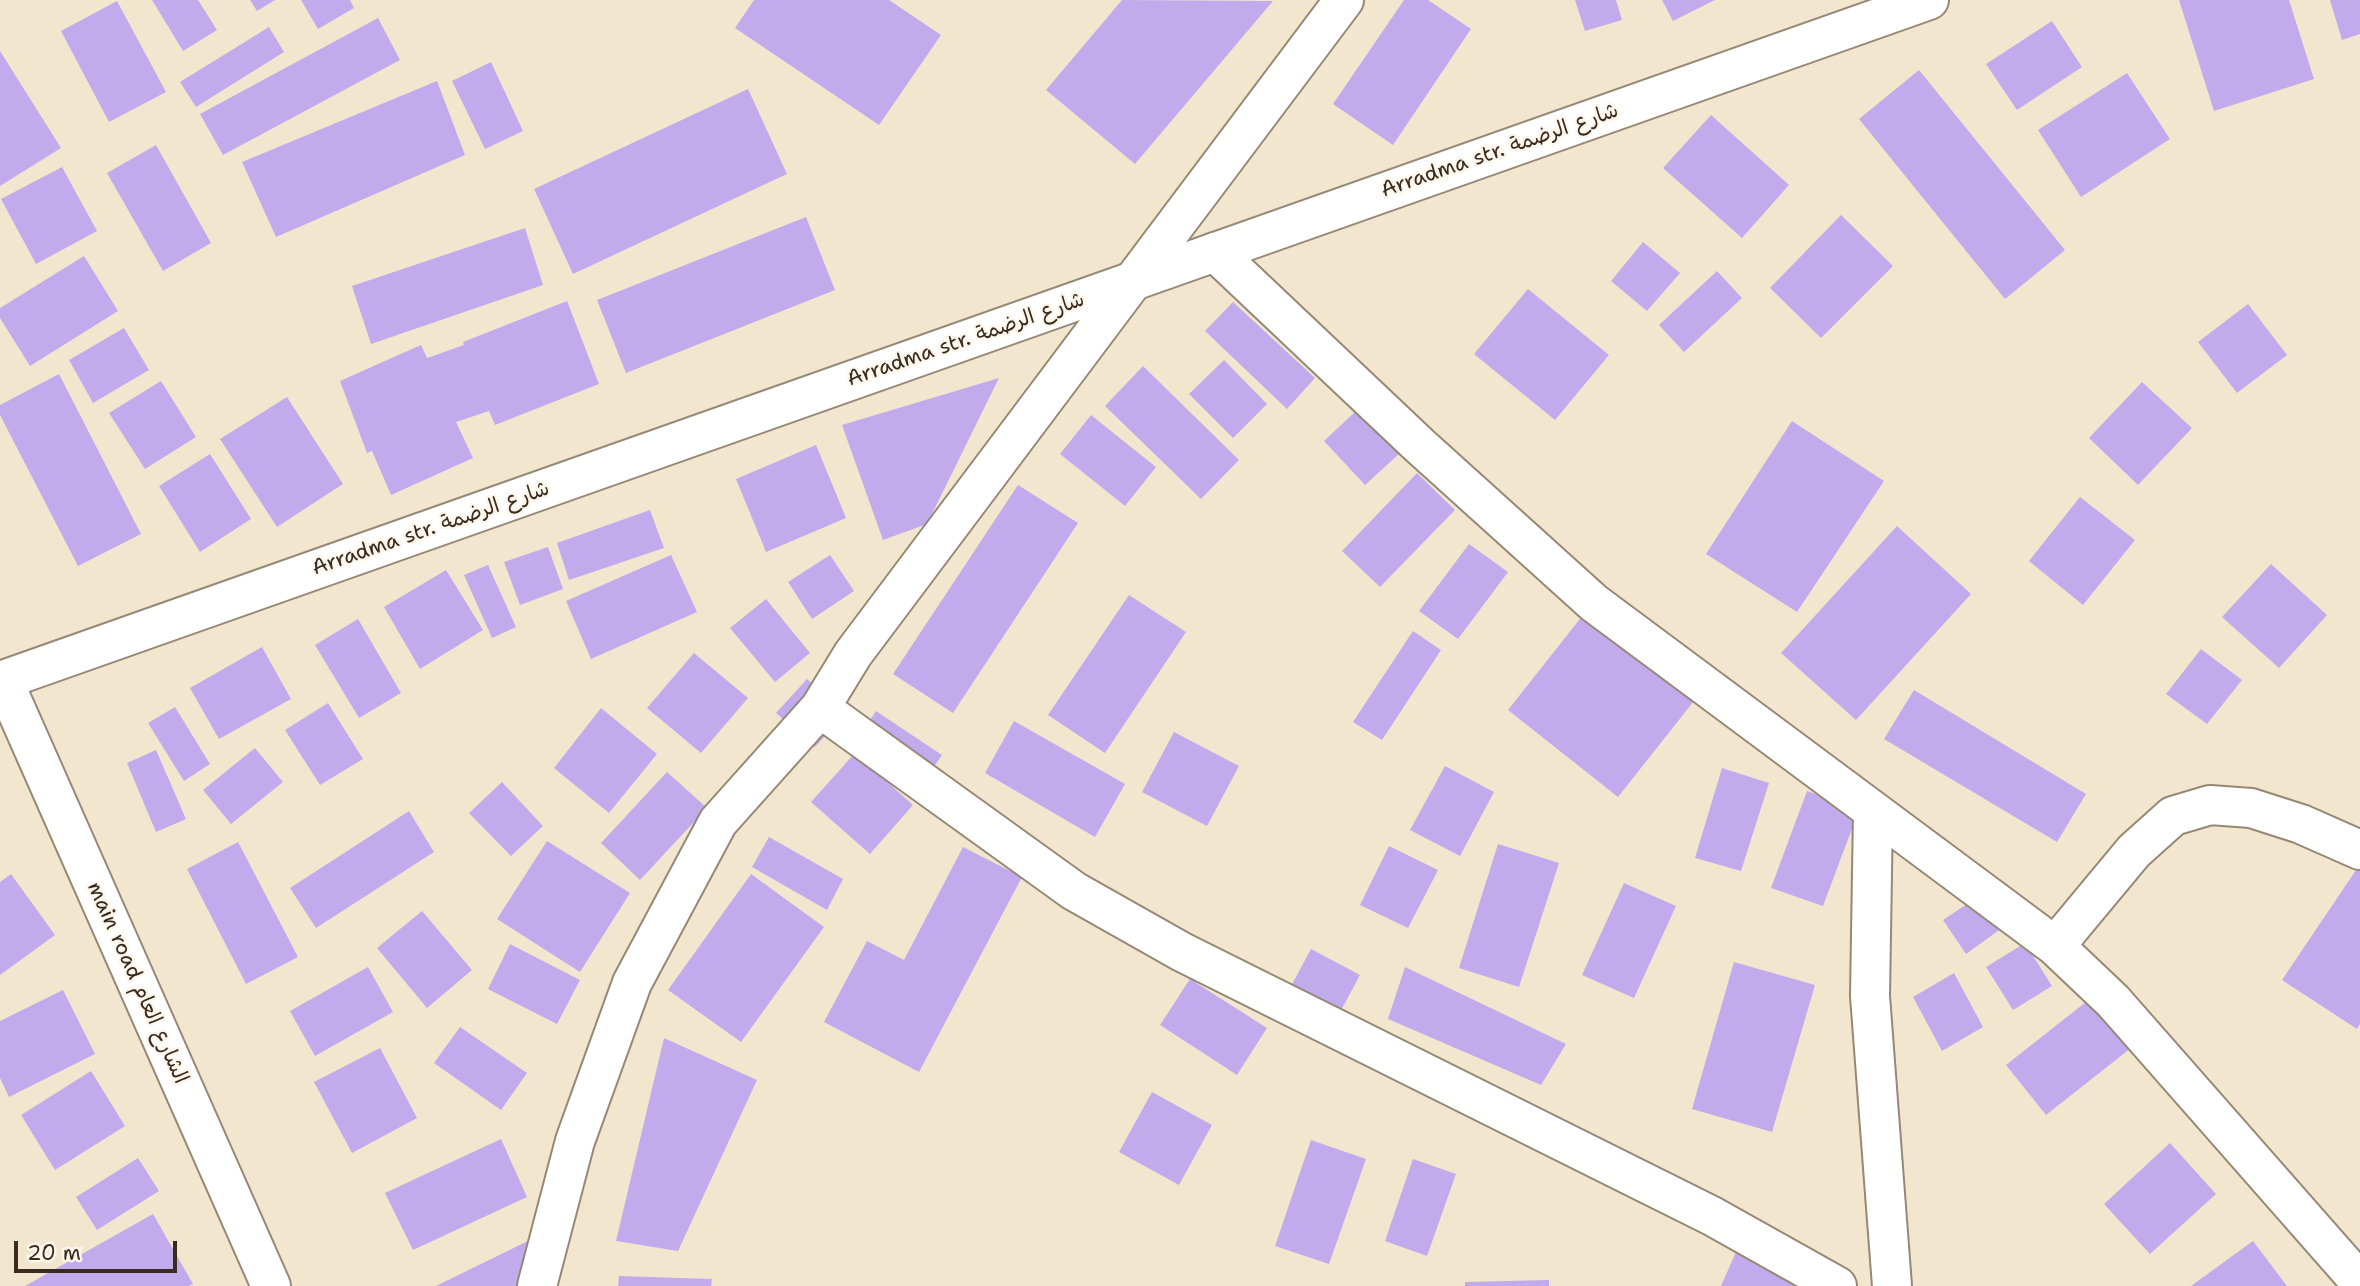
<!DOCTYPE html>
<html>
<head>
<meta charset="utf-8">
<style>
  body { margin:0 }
  #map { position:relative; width:2360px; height:1286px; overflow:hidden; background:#f2e7ce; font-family:"Shantell Sans",sans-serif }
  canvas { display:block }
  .scale { position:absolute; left:14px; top:1241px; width:163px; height:32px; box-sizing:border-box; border:4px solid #3b2a1e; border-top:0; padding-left:9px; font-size:21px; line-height:24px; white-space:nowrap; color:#3b2a1e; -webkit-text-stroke:5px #fbf7ec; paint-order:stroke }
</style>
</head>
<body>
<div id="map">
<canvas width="2360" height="1286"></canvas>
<div class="scale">20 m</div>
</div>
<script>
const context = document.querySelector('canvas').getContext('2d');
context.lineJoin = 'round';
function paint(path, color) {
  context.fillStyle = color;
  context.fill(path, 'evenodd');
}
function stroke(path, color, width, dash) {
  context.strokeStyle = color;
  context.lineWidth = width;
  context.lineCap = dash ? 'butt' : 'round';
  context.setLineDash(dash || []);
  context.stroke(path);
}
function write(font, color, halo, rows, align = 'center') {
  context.font = font + ' "Shantell Sans","Playpen Sans Arabic",sans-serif';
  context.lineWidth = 5;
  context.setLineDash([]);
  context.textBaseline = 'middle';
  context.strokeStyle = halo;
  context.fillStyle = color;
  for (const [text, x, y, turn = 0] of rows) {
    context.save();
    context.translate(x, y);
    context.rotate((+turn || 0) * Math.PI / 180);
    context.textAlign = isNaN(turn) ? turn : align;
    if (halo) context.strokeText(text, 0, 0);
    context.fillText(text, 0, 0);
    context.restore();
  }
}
paint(new Path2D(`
  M 152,0 L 198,0 L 217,30 L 183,51 Z
  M 250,0 L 275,0 L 257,11 Z
  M 301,0 L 350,0 L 354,8 L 318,29 Z
  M 754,0 L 889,0 L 941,35 L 879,125 L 735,28 Z
  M 1122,0 L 1273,1 L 1135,164 L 1046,90 Z
  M 1404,0 L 1428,0 L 1471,29 L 1393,145 L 1333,104 Z
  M 1575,0 L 1616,0 L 1622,20 L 1585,31 Z
  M 1662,0 L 1715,0 L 1673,21 Z
  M 2179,0 L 2289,0 L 2314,79 L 2214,111 Z
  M 2330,0 L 2360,0 L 2360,34 L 2342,40 Z
  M 117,1 L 166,92 L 109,122 L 61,31 Z
  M 378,18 L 400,60 L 223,155 L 200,114 Z
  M 2052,21 L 2082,67 L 2017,110 L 1986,64 Z
  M 269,27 L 284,52 L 196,107 L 180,82 Z
  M 0,51 L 61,148 L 0,186 Z
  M 491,62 L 523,131 L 485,149 L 452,81 Z
  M 1919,70 L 2065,250 L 2005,299 L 1859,119 Z
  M 2127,73 L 2170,139 L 2081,197 L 2038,130 Z
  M 437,81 L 465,155 L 276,237 L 242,162 Z
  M 748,89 L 787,174 L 573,274 L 534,189 Z
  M 1711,115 L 1789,185 L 1742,238 L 1663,168 Z
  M 156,145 L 211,243 L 163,271 L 107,173 Z
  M 62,167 L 97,231 L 36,264 L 1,199 Z
  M 1841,215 L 1893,266 L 1821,338 L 1770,288 Z
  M 806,217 L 835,290 L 626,373 L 597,300 Z
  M 525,228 L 543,285 L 371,344 L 352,286 Z
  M 1643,242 L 1680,273 L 1647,311 L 1611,281 Z
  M 84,256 L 118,311 L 30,366 L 0,318 L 0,308 Z
  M 1717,271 L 1742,298 L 1684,352 L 1659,325 Z
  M 1528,289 L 1609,355 L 1555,420 L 1474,354 Z
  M 567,301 L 599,384 L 495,425 L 489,411 L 456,422 L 473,458 L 391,495 L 372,451 L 367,453 L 340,381 L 421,345 L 427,358 L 464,345 L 463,342 Z
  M 1233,302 L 1315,378 L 1287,409 L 1205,331 Z
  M 2248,304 L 2287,355 L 2237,393 L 2198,342 Z
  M 124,328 L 149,370 L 93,403 L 69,360 Z
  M 1224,360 L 1267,404 L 1233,438 L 1189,394 Z
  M 1143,366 L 1239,460 L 1201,499 L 1105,406 Z
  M 59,374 L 141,534 L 78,566 L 0,415 L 0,405 Z
  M 999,378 L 927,524 L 883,540 L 842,425 Z
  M 161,381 L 196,437 L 145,469 L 109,413 Z
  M 2142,382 L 2192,428 L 2138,485 L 2089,438 Z
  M 287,397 L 343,484 L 277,527 L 220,439 Z
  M 1370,398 L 1411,443 L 1365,485 L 1324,441 Z
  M 1091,415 L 1156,467 L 1125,506 L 1060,454 Z
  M 1792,421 L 1884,481 L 1797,612 L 1706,554 Z
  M 816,445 L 846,518 L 766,552 L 736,479 Z
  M 210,454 L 251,519 L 200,552 L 159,486 Z
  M 1417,473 L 1455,510 L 1380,587 L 1342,551 Z
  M 1018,485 L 1078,523 L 953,713 L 893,674 Z
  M 2080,497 L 2135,540 L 2083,605 L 2029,561 Z
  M 650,510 L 664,548 L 569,580 L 557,543 Z
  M 1897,526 L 1971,594 L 1856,720 L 1781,653 Z
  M 1469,544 L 1508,572 L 1458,639 L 1419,611 Z
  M 548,547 L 563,589 L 520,605 L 504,562 Z
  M 671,555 L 697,612 L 591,659 L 566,601 Z
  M 830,555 L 854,591 L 812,619 L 788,582 Z
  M 2271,564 L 2327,615 L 2279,668 L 2222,617 Z
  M 488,565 L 516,627 L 492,638 L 464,575 Z
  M 446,570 L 483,630 L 420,669 L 384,607 Z
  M 1129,595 L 1186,632 L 1105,753 L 1048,715 Z
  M 1598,596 L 1709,682 L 1618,797 L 1508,710 Z
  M 766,599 L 810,653 L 775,682 L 730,628 Z
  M 358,619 L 401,693 L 359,718 L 315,645 Z
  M 1413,631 L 1441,650 L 1382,740 L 1353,722 Z
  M 262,647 L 291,699 L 219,739 L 190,688 Z
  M 2201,649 L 2242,680 L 2207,724 L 2166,694 Z
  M 694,653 L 748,698 L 701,753 L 647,708 Z
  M 807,679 L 845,714 L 815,747 L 776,713 Z
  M 1914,690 L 2086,794 L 2057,842 L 1884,739 Z
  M 328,703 L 363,759 L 320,785 L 285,730 Z
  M 175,707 L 210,764 L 184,781 L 148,723 Z
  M 601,708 L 657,754 L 609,813 L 554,768 Z
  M 876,711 L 942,755 L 922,784 L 857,740 Z
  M 1014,721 L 1125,784 L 1095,837 L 985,773 Z
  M 1174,732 L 1239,766 L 1207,826 L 1142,792 Z
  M 255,748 L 283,782 L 231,824 L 203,790 Z
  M 156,750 L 186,819 L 156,832 L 127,763 Z
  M 855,753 L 913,805 L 870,854 L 811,802 Z
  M 1445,766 L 1494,792 L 1460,856 L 1410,830 Z
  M 1722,768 L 1769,783 L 1741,871 L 1695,858 Z
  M 667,772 L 707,808 L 640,880 L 601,843 Z
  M 502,782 L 543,826 L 511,856 L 469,813 Z
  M 1807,791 L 1859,810 L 1823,906 L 1771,888 Z
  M 409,811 L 434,852 L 316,928 L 290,888 Z
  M 769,837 L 843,879 L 827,910 L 752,867 Z
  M 547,841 L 630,893 L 580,972 L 497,919 Z
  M 238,842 L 298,957 L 246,984 L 187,869 Z
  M 1498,844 L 1559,863 L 1519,987 L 1459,968 Z
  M 1389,846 L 1438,870 L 1408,928 L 1360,905 Z
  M 963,847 L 1022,877 L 919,1072 L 824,1022 L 867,941 L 904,960 Z
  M 2360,864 L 2360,1024 L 2357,1029 L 2282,980 Z
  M 11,874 L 55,935 L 0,975 L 0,882 Z
  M 751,874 L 824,927 L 741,1042 L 668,990 Z
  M 1624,883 L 1676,906 L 1634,998 L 1582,975 Z
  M 1979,896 L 2002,928 L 1966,954 L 1943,920 Z
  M 422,911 L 472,970 L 427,1008 L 377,948 Z
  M 2025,943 L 2052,986 L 2013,1010 L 1986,967 Z
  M 510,944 L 580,980 L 557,1024 L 488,989 Z
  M 1311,949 L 1360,975 L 1339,1014 L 1290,988 Z
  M 1734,962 L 1815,985 L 1772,1132 L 1692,1109 Z
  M 368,967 L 393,1012 L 315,1056 L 290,1011 Z
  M 1405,967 L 1566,1044 L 1541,1085 L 1388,1019 Z
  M 1954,973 L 1983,1027 L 1942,1051 L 1913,997 Z
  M 1190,979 L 1267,1028 L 1237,1075 L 1160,1025 Z
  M 63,990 L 95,1054 L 9,1097 L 0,1078 L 0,1021 Z
  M 2091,998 L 2131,1048 L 2046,1115 L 2006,1065 Z
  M 460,1027 L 527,1073 L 501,1110 L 434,1063 Z
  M 664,1038 L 757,1080 L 678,1251 L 616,1241 Z
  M 380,1048 L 417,1118 L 352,1153 L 314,1082 Z
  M 91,1071 L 125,1126 L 55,1170 L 21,1115 Z
  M 1152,1092 L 1212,1125 L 1179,1185 L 1119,1152 Z
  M 501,1139 L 527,1197 L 413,1250 L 385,1193 Z
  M 1311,1140 L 1366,1159 L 1329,1264 L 1275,1246 Z
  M 2170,1143 L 2216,1194 L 2150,1254 L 2104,1204 Z
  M 138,1158 L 159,1191 L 97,1230 L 76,1197 Z
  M 1413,1159 L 1456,1174 L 1427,1256 L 1385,1241 Z
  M 153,1214 L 193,1284 L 188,1286 L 25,1286 Z
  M 534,1238 L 543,1286 L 436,1286 Z
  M 2253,1241 L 2287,1286 L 2191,1286 Z
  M 1740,1243 L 1834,1286 L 1721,1286 Z
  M 619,1276 L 712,1279 L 711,1286 L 618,1286 Z
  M 1549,1280 L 1549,1286 L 1465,1286 L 1465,1282 Z`), '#c1abec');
const street = new Path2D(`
  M 1215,252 L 1419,445 L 1594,603 L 2055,946 L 2113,1001 L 2360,1282
  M 820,708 L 1074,891 L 1182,952 L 1712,1216 L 1837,1286
  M 1873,811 L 1870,996 L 1892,1286
  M 2055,946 L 2134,851 L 2173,816 L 2210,805 L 2251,808 L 2301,824 L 2360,850
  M 537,1286 L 575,1141 L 632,983 L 718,822 L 820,708 L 853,654 L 1344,0`);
const primary = new Path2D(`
  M 271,1286 L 3,680 L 1929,0`);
stroke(street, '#968876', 42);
stroke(primary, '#968876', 42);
stroke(street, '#fff', 38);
stroke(primary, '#fff', 38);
write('21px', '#3b2a1e', '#fbf7ec', [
  ["Arradma str. شارع الرضمة",1500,151,-19],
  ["Arradma str. شارع الرضمة",966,340,-19],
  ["Arradma str. شارع الرضمة",431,529,-19],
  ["main road الشارع العام",137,983,66]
]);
</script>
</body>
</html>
